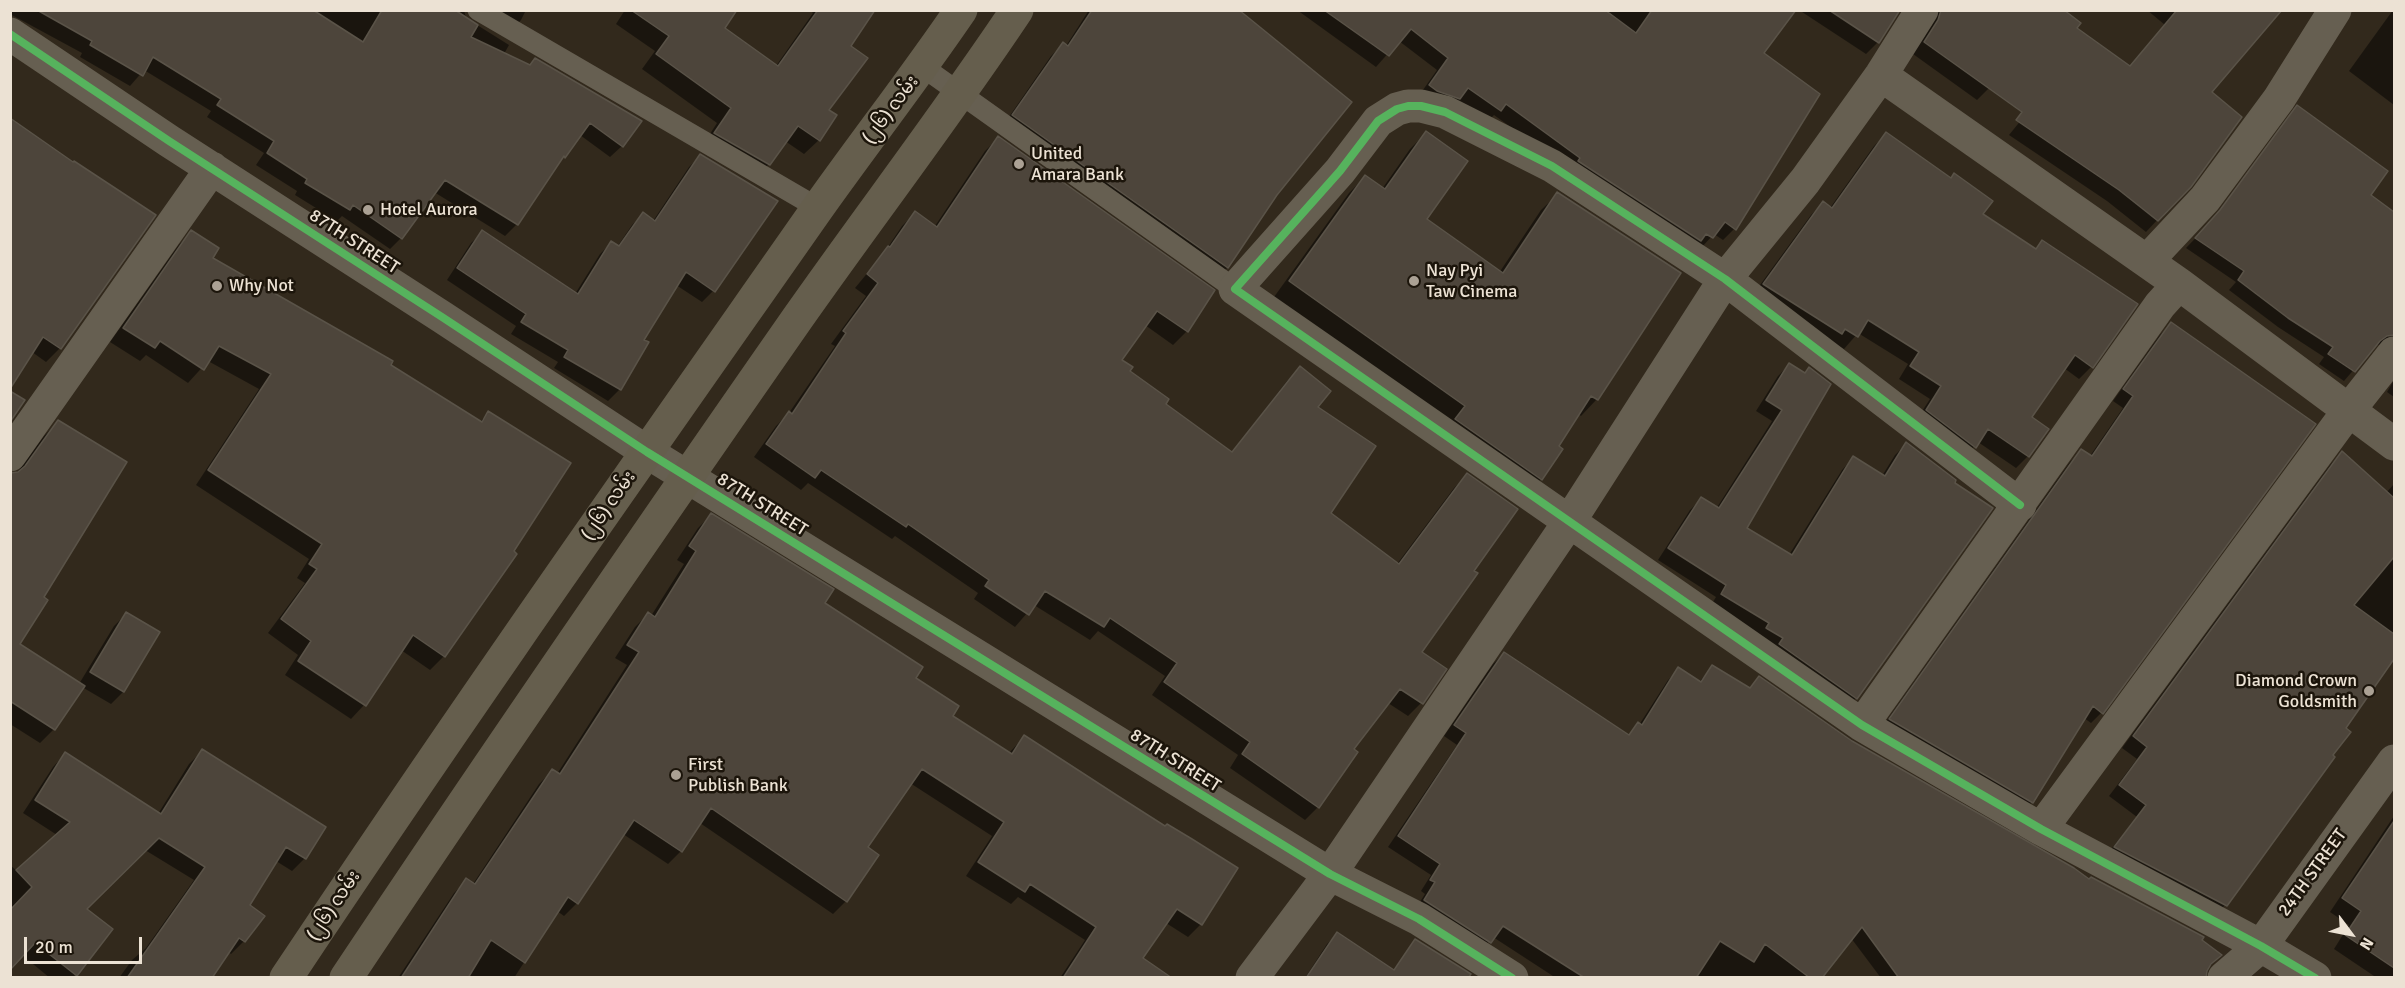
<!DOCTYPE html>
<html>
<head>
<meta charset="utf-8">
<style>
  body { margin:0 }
  #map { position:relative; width:2405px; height:988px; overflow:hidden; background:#32291c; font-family:Signika,sans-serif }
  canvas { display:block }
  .frame { position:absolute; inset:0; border:12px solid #ece2d4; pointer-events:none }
  .north { position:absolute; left:2321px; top:904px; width:60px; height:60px; -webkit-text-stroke:4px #1c150b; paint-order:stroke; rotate:122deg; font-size:16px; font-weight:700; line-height:24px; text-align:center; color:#ece2d4 }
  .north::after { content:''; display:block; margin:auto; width:21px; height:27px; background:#ece2d4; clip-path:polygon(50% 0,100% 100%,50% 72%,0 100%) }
  .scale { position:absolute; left:24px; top:937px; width:118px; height:27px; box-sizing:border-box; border:3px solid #ece2d4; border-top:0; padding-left:8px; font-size:18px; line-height:21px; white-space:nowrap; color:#ece2d4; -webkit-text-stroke:4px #1c150b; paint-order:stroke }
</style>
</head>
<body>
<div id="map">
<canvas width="2405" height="988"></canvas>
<div class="frame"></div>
<div class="north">N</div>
<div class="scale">20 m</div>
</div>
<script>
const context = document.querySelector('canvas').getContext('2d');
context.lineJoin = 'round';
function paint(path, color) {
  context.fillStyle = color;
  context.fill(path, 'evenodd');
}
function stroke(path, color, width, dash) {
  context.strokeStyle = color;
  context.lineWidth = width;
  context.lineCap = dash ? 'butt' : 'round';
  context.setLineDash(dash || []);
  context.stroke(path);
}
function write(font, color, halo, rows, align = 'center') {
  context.font = font + ' Signika,"Noto Sans Myanmar",sans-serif';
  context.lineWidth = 5;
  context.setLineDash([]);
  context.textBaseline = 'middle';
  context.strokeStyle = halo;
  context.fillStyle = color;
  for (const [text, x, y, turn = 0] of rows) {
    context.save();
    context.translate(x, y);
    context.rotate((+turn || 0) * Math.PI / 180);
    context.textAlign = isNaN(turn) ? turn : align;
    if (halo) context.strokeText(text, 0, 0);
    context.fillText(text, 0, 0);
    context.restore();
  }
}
paint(new Path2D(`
  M 10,10 L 464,10 L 466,18 L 509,45 L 504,54 L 622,146 L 610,157 L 580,135 L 557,164 L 517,224 L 505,236 L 434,192 L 401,238 L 390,249 L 342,216 L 337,221 L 295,195 L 297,191 L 256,165 L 264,153 L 207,117 L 211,111 L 144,70 L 130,86 L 80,57 L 82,53 L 10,14 Z
  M 471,10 L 526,10 L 521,20 L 510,32 Z
  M 625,10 L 735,10 L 723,28 L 776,66 L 813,13 L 810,10 L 873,10 L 849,46 L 819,140 L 804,154 L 785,141 L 769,164 L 754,179 L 701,148 L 717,123 L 642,69 L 655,51 L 616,24 Z
  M 1089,10 L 1237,10 L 1276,195 L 1227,268 L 1215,279 L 1002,127 L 1051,56 L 1063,44 L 1066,46 Z
  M 1297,10 L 1682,10 L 1762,54 L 1734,229 L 1723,240 L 1714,234 L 1700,249 L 1570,170 L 1494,115 L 1488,121 L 1418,97 L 1437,70 L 1399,41 L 1376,67 Z
  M 1799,10 L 1898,10 L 1878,42 L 1866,54 Z
  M 1925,10 L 2042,10 L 1989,88 L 1977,100 L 1913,54 Z
  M 2147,10 L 2260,10 L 2210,92 L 2189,186 L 2146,232 L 2107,201 L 2009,135 L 2078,50 L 2129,67 L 2165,25 Z
  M 2393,10 L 2394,10 L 2394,105 L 2349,71 Z
  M 2298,107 L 2368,195 L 2394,214 L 2394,347 L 2387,344 L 2375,345 L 2344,381 L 2319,364 L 2324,357 L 2278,327 L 2229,290 L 2236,282 L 2186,248 L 2211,222 L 2288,117 Z
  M 1426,133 L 1425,220 L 1499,273 L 1541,210 L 1558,194 L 1679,273 L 1597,399 L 1581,416 L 1578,414 L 1557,446 L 1541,479 L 1525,495 L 1274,297 L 1349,193 L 1365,177 L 1382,189 L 1410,149 Z
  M 1886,134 L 1981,215 L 2034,250 L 2042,242 L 2091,367 L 2079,379 L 2064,368 L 2030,418 L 2028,456 L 2016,468 L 1978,442 L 1963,459 L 1915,422 L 1930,399 L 1899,379 L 1908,364 L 1858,333 L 1844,349 L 1752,296 L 1811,215 L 1823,203 L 1830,208 L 1874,146 Z
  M 998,138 L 1213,291 L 1186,332 L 1173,345 L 1145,325 L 1120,360 L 1128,372 L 1164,404 L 1231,453 L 1287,381 L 1300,368 L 1316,407 L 1329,514 L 1397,564 L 1454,488 L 1467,475 L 1472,571 L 1420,652 L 1445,669 L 1421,703 L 1408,716 L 1388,703 L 1352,750 L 1356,752 L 1318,807 L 1305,820 L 1230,768 L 1238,755 L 1152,695 L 1165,676 L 1098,631 L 1090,640 L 1034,605 L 1015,627 L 974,599 L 978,593 L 895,536 L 892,539 L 808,483 L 801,490 L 754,457 L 776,426 L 789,413 L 835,346 L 831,344 L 866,296 L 855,288 L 884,253 L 902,226 L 915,213 L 935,226 L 985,151 Z
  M 700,156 L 776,201 L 713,291 L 702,302 L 676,285 L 642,340 L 647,343 L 620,389 L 608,401 L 554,368 L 558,362 L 511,334 L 516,326 L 447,280 L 471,243 L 483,232 L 575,294 L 600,254 L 611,243 L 617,247 L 632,225 L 643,214 L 653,221 L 689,167 Z
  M 191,232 L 211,258 L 480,422 L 488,413 L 444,656 L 430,670 L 401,650 L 364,705 L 351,719 L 285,675 L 298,655 L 268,633 L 305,583 L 297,578 L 309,559 L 196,485 L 259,389 L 208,361 L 188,383 L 146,355 L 140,361 L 110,342 L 178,246 Z
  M 10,262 L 60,348 L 46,362 L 32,352 Z
  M 2171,324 L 2101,713 L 2091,723 L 2084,718 L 2032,802 L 2021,813 L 1880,730 L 2070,462 L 2081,451 L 2090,456 L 2123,408 L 2113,401 L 2160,335 Z
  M 1789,365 L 1804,374 L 1745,528 L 1789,555 L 1842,470 L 1853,458 L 1882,476 L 1895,455 L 1906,444 L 1856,698 L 1845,709 L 1711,605 L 1716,597 L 1658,560 L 1690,510 L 1701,499 L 1716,509 L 1772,421 L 1756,411 L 1778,376 Z
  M 2394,380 L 2394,397 L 2387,392 Z
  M 58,422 L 42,598 L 18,644 L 79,684 L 114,626 L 126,614 L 158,633 L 123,692 L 111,704 L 82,687 L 54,729 L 40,743 L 10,724 L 10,475 L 17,473 L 44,436 Z
  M 2342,453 L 2386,493 L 2394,484 L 2394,656 L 2344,728 L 2331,756 L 2333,757 L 2225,905 L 2214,917 L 2104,858 L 2137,817 L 2109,796 L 2137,759 L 2122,748 L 2331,464 Z
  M 711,515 L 914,678 L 951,716 L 1009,753 L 1024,737 L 1201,924 L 1188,937 L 1166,923 L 1141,958 L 1141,978 L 1060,978 L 1085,940 L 1018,897 L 1011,904 L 966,876 L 992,836 L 910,783 L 866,848 L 877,856 L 846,901 L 833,914 L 700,823 L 681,851 L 668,864 L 623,834 L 577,903 L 564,916 L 557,911 L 514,978 L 398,978 L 454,893 L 467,880 L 473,884 L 539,784 L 552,771 L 557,774 L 627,665 L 615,658 L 635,627 L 648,614 L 651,616 L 684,564 L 677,560 L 698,528 Z
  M 1504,653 L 1627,736 L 1639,725 L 1668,680 L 1679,669 L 1699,682 L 1712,667 L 1748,689 L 1759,678 L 1852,742 L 2088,881 L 2200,940 L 2220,955 L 2205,972 L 2204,978 L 1881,978 L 1851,938 L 1821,978 L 1556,978 L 1493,937 L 1479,952 L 1414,911 L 1425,894 L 1421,891 L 1431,875 L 1388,847 L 1457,745 L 1444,736 L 1493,664 Z
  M 202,751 L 305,858 L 292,871 L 276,861 L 248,906 L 262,916 L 244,941 L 231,954 L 228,952 L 210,978 L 119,978 L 132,960 L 146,948 L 194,880 L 145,850 L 84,909 L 75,975 L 72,978 L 50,978 L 22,955 L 10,967 L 10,865 L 17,871 L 57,835 L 23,813 L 53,767 L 65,754 L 158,814 L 189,764 Z
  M 2394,816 L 2394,978 L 2377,978 L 2334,949 L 2349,925 L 2330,912 Z
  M 1337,934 L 1392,971 L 1416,941 L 1436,978 L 1305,978 L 1327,944 Z`), '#0007');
const building = new Path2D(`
  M 37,10 L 313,10 L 363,42 L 382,10 L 455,10 L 478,25 L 471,37 L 530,65 L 535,58 L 642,121 L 623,147 L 590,123 L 565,158 L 564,156 L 518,225 L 445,180 L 402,239 L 353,205 L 350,210 L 305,183 L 307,179 L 267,153 L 274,141 L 217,105 L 221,99 L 153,57 L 143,76 L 90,45 L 92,41 Z
  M 631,10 L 737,10 L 725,28 L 778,66 L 818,10 L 875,10 L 851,46 L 868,58 L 829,110 L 837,115 L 820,141 L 798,126 L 770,165 L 714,133 L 731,108 L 656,54 L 669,36 Z
  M 1092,10 L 1239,10 L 1352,102 L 1277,195 L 1228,268 L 1012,115 L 1063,42 L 1068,46 Z
  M 1324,10 L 1605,10 L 1636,33 L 1652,10 L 1796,10 L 1764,53 L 1820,94 L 1736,230 L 1725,222 L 1713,238 L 1706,234 L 1701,241 L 1578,161 L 1580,158 L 1506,104 L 1501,111 L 1468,88 L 1460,99 L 1437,91 L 1429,85 L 1448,58 L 1411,29 L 1389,56 Z
  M 1829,10 L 1900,10 L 1879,43 Z
  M 1941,10 L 2064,10 L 2081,23 L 2077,28 L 2130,66 L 2177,10 L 2282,10 L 2212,92 L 2242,117 L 2191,187 L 2158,221 L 2119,190 L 2016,120 L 2022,112 L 1924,42 L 1938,20 Z
  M 2297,105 L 2388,171 L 2371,195 L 2394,212 L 2394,335 L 2387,336 L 2380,341 L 2355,372 L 2328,354 L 2333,347 L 2288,318 L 2238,280 L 2244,271 L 2195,238 L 2220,210 Z
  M 10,118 L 73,162 L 74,161 L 156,215 L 61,349 L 43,337 L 10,389 Z
  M 1426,131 L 1468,161 L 1427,219 L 1503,273 L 1557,192 L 1681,273 L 1598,400 L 1591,396 L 1559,446 L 1563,449 L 1542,480 L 1455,419 L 1465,406 L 1289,281 L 1365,175 L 1385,189 Z
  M 1886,132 L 1951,178 L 1954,173 L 1993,201 L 1983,214 L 2036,249 L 2042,240 L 2138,304 L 2093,368 L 2075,355 L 2032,417 L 2049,429 L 2029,457 L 1988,429 L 1976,448 L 1926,410 L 1941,386 L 1910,366 L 1919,352 L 1868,320 L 1858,337 L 1845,329 L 1842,334 L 1763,284 L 1823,201 L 1832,208 Z
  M 998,136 L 1215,290 L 1188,332 L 1157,311 L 1122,360 L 1133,367 L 1130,371 L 1169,399 L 1166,404 L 1232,452 L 1300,366 L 1331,391 L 1318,407 L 1376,446 L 1331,513 L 1399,564 L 1467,473 L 1518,509 L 1474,571 L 1478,573 L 1422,652 L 1447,669 L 1423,704 L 1400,689 L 1354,749 L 1358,752 L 1319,808 L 1242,754 L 1250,742 L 1164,682 L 1177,663 L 1110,618 L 1104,627 L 1045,591 L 1029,615 L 985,586 L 989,580 L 908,524 L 906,527 L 821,470 L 815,478 L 766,444 L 789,411 L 792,414 L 846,333 L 843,331 L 878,283 L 867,274 L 888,246 L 890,247 L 915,211 L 937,227 Z
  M 700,154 L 778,201 L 715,292 L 686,272 L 644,340 L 649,342 L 621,390 L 564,357 L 568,350 L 521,322 L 526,314 L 457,268 L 482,230 L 578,294 L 611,241 L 619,246 L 643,212 L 655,221 Z
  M 191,230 L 219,248 L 213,258 L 393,361 L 391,365 L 482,422 L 488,411 L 571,463 L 514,551 L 517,554 L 445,657 L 413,635 L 366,706 L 298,661 L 311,641 L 281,619 L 317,569 L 309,564 L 322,544 L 208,470 L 271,374 L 219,346 L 204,370 L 160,341 L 155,348 L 123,328 Z
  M 2171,322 L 2316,424 L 2103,714 L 2093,706 L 2033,803 L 1889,719 L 2081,449 L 2092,456 L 2133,396 L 2123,389 Z
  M 1789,363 L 1805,373 L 1809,367 L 1831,384 L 1747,528 L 1792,555 L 1853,456 L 1885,476 L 1906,442 L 1956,480 L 1955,483 L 1993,508 L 1857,699 L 1779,644 L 1783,638 L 1766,628 L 1769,623 L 1721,594 L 1726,585 L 1668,548 L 1701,497 L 1719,508 L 1782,410 L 1766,400 Z
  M 10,391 L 25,400 L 10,422 Z
  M 58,420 L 127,462 L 44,597 L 48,600 L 20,644 L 85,686 L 55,730 L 10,701 L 10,473 L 18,472 L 25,466 Z
  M 2342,451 L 2394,498 L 2394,557 L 2354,605 L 2394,634 L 2394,659 L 2346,728 L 2351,732 L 2333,755 L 2335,757 L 2227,906 L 2114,847 L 2146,805 L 2119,785 L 2147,747 L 2133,736 Z
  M 711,513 L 834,589 L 825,603 L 923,667 L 916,678 L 959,706 L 953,716 L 1012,754 L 1024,735 L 1118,796 L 1165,826 L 1167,824 L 1192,839 L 1238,868 L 1202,925 L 1177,909 L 1143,958 L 1172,978 L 1063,978 L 1096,927 L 1030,884 L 1025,892 L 978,862 L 1004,822 L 922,769 L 868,847 L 879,855 L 847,902 L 711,808 L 682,852 L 634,820 L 578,904 L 568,897 L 525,963 L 491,940 L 468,978 L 401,978 L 466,878 L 475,884 L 552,769 L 560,774 L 639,652 L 627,645 L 648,612 L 655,617 L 696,551 L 689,546 Z
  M 126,612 L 160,632 L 124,692 L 90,672 Z
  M 1504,652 L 1629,735 L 1638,722 L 1642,725 L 1678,667 L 1701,682 L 1712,665 L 1750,688 L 1759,676 L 1852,741 L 2074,868 L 2089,879 L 2091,877 L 2204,937 L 2202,940 L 2222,955 L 2211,964 L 2207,971 L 2206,978 L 1899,978 L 1862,927 L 1822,978 L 1810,978 L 1765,944 L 1754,962 L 1720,941 L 1696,978 L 1585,978 L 1503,926 L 1491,943 L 1424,900 L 1435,882 L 1430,880 L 1440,864 L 1398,836 L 1466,733 L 1454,725 Z
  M 202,749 L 326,827 L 306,859 L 286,847 L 250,905 L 265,916 L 245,942 L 239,938 L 212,978 L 127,978 L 205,867 L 159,838 L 87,909 L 113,929 L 77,976 L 35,943 L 10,970 L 10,910 L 32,887 L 16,870 L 70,822 L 35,800 L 65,752 L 161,814 Z
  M 2394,821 L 2394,968 L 2345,935 L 2361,911 L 2342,898 Z
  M 1337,932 L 1394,970 L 1415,939 L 1471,974 L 1468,978 L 1306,978 Z`);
paint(building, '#4d453b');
stroke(building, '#5a5348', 1.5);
stroke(new Path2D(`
  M 478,10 L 818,208
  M 923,67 L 1235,289`), '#665f51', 21);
stroke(new Path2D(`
  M 10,34 L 169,141 L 442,317 L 647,452 L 1330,874 L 1419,919 L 1512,978
  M 1881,75 L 2179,284 L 2394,444
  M 2147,261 L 2205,199 L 2279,99 L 2335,10
  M 10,455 L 212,168
  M 2020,505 L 1725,279 L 1552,166 L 1445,112 L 1421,106 L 1408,106 L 1397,109 L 1378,121 L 1340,171 L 1235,289 L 1862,725 L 2041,829 L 2261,946 L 2315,978
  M 1862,725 L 2160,305 L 2179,284
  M 2041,829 L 2349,410 L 2394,353
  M 1252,978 L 1330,874 L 1569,522 L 1725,279 L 1805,181 L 1881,75 L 1922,10
  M 2224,978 L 2261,946 L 2394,761`), '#665f51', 33);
stroke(new Path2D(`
  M 286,978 C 458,719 637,466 815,212 C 863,144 914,79 961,10
  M 346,978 C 494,756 645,537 797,319 C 870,215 947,115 1017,10`), '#655e4d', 33);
stroke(new Path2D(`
  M 10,34 L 169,141 L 442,317 L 647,452 L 1330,874 L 1419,919 L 1512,978
  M 2020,505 L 1725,279 L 1552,166 L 1445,112 L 1421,106 L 1408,106 L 1397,109 L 1378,121 L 1340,171 L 1235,289 L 1862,725 L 2041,829 L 2261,946 L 2315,978`), '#56b35d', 8);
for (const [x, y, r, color] of [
  [1019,164,6,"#aba194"],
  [368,210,6,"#aba194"],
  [1414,281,6,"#aba194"],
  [217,286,6,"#aba194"],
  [2369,691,6,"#aba194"],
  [676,775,6,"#aba194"]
]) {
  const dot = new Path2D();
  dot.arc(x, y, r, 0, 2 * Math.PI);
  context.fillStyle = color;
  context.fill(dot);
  stroke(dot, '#1c150b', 2);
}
write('18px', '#ece2d4', '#1c150b', [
  ["(၂၆) လမ်း",891,110,-53],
  ["87TH STREET",354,242,33],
  ["87TH STREET",762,505,32],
  ["(၂၆) လမ်း",609,506,-55],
  ["87TH STREET",1175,761,32],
  ["24TH STREET",2313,873,-54],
  ["(၂၆) လမ်း",334,906,-56]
]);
write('18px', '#ece2d4', '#1c150b', [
  ["United",1031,154],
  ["Amara Bank",1031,175],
  ["Hotel Aurora",380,210],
  ["Nay Pyi",1426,271],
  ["Taw Cinema",1426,292],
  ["Why Not",229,286],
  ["Diamond Crown",2357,681,"right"],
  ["Goldsmith",2357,702,"right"],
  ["First",688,765],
  ["Publish Bank",688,786]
], 'left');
</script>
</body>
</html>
